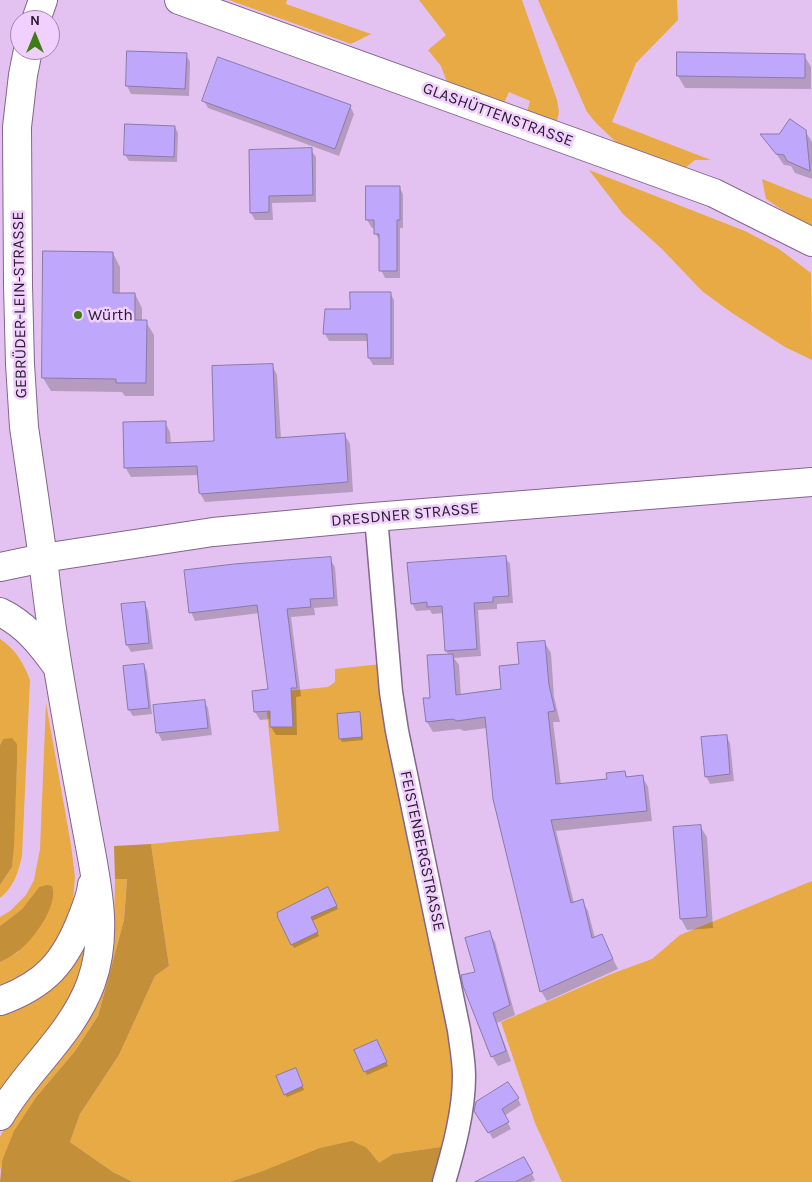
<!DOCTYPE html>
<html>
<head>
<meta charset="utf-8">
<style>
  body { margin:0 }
  #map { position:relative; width:812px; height:1182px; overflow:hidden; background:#e3c2f1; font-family:Karla,sans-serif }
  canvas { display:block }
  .north { position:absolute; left:10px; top:10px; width:50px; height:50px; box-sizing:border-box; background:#f1cffe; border:1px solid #a087aa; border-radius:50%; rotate:0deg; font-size:14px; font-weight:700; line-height:20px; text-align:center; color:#271b2c }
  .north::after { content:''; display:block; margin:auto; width:18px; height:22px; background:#3f7c18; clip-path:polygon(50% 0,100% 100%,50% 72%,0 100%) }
</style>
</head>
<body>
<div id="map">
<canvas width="812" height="1182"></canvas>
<div class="north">N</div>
</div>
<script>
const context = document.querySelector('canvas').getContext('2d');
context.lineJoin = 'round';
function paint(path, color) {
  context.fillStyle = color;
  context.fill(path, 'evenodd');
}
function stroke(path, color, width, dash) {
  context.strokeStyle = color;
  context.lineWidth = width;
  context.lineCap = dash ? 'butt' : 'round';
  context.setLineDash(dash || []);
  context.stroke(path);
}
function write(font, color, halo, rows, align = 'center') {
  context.font = font + ' Karla,sans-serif';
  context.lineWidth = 5;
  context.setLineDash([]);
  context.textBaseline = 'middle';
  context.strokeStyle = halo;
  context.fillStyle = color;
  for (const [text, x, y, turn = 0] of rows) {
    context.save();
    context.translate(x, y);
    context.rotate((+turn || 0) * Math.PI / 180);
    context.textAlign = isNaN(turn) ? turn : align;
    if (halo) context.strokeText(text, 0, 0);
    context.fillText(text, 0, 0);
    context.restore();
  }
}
paint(new Path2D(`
  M 229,0 L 287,0 L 286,4 L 371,34 L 351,44 Z
  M 419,0 L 522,0 L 557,100 L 559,112 L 557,121 L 527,112 L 530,101 L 509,92 L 504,103 L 447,82 L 441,66 L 428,50 L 446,35 Z
  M 538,0 L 677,0 L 678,20 L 636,63 L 612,122 L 711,160 L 695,160 L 684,169 L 618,144 L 596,123 L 587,112 Z
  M 589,170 L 745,231 L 779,249 L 811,273 L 812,360 L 785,347 L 732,313 L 702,291 L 662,249 L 623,214 Z
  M 762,179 L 812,199 L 812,230 L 766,199 Z
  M 0,639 C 16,649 24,664 30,680 L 22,856 C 18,873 14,887 0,898 L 0,885 L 12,867 L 17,764 L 17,744 L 3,739 L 0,745 Z
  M 381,664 L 456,1064 L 447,1146 L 393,1154 L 379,1164 L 367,1148 L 263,1171 L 229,1182 L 133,1182 L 113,1172 L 70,1142 L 80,1114 L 119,1055 L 155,976 L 169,966 L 151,844 L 279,831 L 265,693 L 328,687 L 335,682 L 335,669 Z
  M 46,703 L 71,845 L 75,877 L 73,900 L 62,935 L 45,961 L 20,981 L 0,989 L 0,962 L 18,952 L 39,887 L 22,909 L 0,926 L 0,917 L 10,911 L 26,895 L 34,880 L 40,849 Z
  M 127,878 L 124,920 L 98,1016 L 75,1051 L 37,1096 L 2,1161 L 0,1171 L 0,1137 L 114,927 L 115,879 Z
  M 812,881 L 812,1182 L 562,1182 L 535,1123 L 501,1022 L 611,974 L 652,959 L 680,935 Z
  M 89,938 L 80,978 L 56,1023 L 0,1094 L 0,1013 Z`), '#e7aa44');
paint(new Path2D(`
  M 12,738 L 17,744 L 17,764 L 14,846 L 12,867 L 0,885 L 0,745 L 3,739 Z
  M 151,844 L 169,966 L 155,976 L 119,1055 L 80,1114 L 70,1142 L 113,1172 L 133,1182 L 0,1182 L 2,1161 L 14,1131 L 37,1096 L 75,1051 L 98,1016 L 124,920 L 127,879 L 115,879 L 114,846 Z
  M 47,885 L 52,886 C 59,905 33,941 17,952 C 12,956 6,959 0,962 L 0,926 L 22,909 L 39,887 Z
  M 352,1141 L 367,1148 L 379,1163 L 393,1154 L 447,1146 L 436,1182 L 229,1182 L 263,1171 L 320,1148 Z`), '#c48f39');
paint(new Path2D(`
  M 186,54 L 190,62 L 189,96 L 131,94 L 127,86 Z
  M 679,54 L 804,55 L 811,67 L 811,89 L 685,88 L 678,76 Z
  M 204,101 L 350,106 L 354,114 L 339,156 L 208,108 Z
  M 175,127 L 178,133 L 177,162 L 129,161 L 125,155 Z
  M 805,131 L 812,142 L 812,179 L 795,173 L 791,166 L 784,165 L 763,135 L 780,135 Z
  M 311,150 L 316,157 L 316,202 L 272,203 L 273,220 L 255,220 L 251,213 Z
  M 399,187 L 403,194 L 403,228 L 400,228 L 400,278 L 385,278 L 381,270 L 380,241 L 375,233 L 375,228 L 372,228 L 367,220 Z
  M 113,253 L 120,267 L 120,294 L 135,294 L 142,308 L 142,322 L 146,322 L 154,335 L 154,396 L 125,396 L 122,392 L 51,391 L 43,378 Z
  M 390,293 L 394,300 L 394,365 L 373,365 L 369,358 L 369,341 L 329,341 L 325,334 L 326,310 L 351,310 Z
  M 272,365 L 277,375 L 281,439 L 345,435 L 350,444 L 353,492 L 205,502 L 200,493 L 199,475 L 131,477 L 125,467 L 165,422 L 170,432 L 171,444 L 215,442 Z
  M 505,557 L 510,564 L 513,603 L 497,604 L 497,609 L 478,610 L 481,656 L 454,658 L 459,665 L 461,696 L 502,690 L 520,665 L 545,643 L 551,653 L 554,697 L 560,722 L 553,722 L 561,785 L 608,780 L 625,773 L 628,778 L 642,776 L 648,787 L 652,821 L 556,831 L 574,903 L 582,901 L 588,911 L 595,938 L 601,935 L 618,969 L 547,1001 L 541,991 L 487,728 L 464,731 L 460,729 L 433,732 L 427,722 L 431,699 L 449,655 L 446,651 L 444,613 L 432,614 L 430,610 L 416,611 L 412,603 Z
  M 330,559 L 335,567 L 338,606 L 314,608 L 315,615 L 291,617 L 301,696 L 296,697 L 297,735 L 276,735 L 271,727 L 271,719 L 260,720 L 255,712 L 253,692 L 269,690 L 260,613 L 195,621 L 191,612 Z
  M 144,603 L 148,610 L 153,649 L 131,652 L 127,645 Z
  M 144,665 L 147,672 L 152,714 L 133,716 L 129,710 Z
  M 204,701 L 208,708 L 212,735 L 162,741 L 158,733 L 155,706 Z
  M 359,714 L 361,717 L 363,740 L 342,742 L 340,738 Z
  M 726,736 L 730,743 L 734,781 L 710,784 L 706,776 Z
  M 700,826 L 707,837 L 713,928 L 687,930 L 681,919 Z
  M 330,892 L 338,909 L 312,921 L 319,936 L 294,948 L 278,917 Z
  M 489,932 L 495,942 L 515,1015 L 497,1023 L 511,1061 L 498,1066 L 492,1056 L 476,973 Z
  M 379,1045 L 388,1066 L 367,1075 L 365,1071 Z
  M 297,1073 L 304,1090 L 287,1097 L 285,1094 Z
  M 518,1099 L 521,1105 L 504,1116 L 511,1129 L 493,1139 L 476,1111 Z
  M 523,1158 L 535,1180 L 531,1182 L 494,1182 Z`), '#0003');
const building = new Path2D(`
  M 127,51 L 187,53 L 185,89 L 126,86 Z
  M 677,52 L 805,54 L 805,78 L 677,76 Z
  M 218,57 L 351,105 L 335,149 L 202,101 Z
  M 790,119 L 806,130 L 810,171 L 787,161 L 784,155 L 776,154 L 760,134 L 779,134 Z
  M 125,124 L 175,126 L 174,157 L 124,155 Z
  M 312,148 L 313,195 L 269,196 L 269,212 L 250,213 L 249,150 Z
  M 366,186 L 400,186 L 400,220 L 397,220 L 397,271 L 379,271 L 379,234 L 374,234 L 374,220 L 366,220 Z
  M 43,251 L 113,252 L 113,293 L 135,293 L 135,320 L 147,320 L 146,383 L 116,383 L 116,379 L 42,378 Z
  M 350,292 L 391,292 L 391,358 L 368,358 L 367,334 L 323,334 L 325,309 L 350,309 Z
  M 273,364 L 276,438 L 345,433 L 348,482 L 201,494 L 199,493 L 197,466 L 124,468 L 123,422 L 166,421 L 166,443 L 214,441 L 212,366 Z
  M 506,556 L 509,596 L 493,597 L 493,602 L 474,603 L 477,649 L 445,651 L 442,606 L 427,607 L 427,602 L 411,604 L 407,563 Z
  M 331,557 L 334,598 L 310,599 L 311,607 L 287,609 L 297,688 L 291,688 L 293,727 L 270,727 L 270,711 L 254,712 L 252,691 L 268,689 L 257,605 L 189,613 L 184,570 L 234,564 Z
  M 145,602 L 149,643 L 126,645 L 121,604 Z
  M 545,641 L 549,685 L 555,711 L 548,712 L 556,784 L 607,779 L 606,773 L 625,771 L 626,777 L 643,775 L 647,811 L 551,820 L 571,903 L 583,899 L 592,938 L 602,934 L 613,959 L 540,992 L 493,799 L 485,717 L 457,721 L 453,719 L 426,722 L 423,698 L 430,698 L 427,655 L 453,654 L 456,695 L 501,689 L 499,666 L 519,664 L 517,643 Z
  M 144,664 L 149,708 L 128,710 L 123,666 Z
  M 205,700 L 208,728 L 156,733 L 153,705 Z
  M 360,712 L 362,737 L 339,739 L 337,714 Z
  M 727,735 L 730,774 L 705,777 L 701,737 Z
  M 701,825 L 707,917 L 680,919 L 673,827 Z
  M 328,887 L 337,906 L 311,917 L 318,932 L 291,945 L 277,916 L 278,916 L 277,913 Z
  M 490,931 L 510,1005 L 493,1013 L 506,1051 L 491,1057 L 463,986 L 461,975 L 475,972 L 465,938 Z
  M 377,1040 L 387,1062 L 364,1072 L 354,1050 Z
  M 296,1068 L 303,1086 L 284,1095 L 276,1076 Z
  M 508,1082 L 519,1098 L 502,1109 L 509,1122 L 488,1133 L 474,1111 L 476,1102 Z
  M 524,1157 L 533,1173 L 515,1182 L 475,1182 Z`);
paint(building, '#bfa8fc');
stroke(building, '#867aa9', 1);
const street = new Path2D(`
  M 376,517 L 391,692 L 397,731 L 459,1030 C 461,1046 464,1061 464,1076 C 464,1111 454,1148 444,1182`);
const secondary = new Path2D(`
  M 179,0 L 714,193 L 812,242
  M 36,20 L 43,0
  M 28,50 L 23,75 L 17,127 L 18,285 L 20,364 L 24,427 L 43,558`);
const primary = new Path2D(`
  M 0,567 L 43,558 L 213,532 L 361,518 L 812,482`);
const highway = new Path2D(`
  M 0,612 C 25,624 40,643 56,665
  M 0,1001 C 45,985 65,962 82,918 C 86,908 91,896 92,885
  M 0,1116 C 27,1069 72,1035 91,983 C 108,936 98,889 89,841 C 84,814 79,787 74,760 C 62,693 50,626 43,558`);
stroke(street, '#83658f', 25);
stroke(secondary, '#83658f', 30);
stroke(primary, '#83658f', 30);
stroke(highway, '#83658f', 30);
stroke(street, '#fff', 22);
stroke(secondary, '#fff', 28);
stroke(primary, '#fff', 28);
stroke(highway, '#fff', 28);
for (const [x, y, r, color] of [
  [78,315,5,"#3f7c18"]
]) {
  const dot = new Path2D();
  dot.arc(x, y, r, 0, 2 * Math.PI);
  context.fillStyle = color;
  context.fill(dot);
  stroke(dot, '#f1cffe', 2);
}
write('16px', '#271b2c', '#f1cffe', [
  ["GLASHÜTTENSTRASSE",498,115,20],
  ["GEBRÜDER-LEIN-STRASSE",20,305,-91],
  ["DRESDNER STRASSE",405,515,-5],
  ["FEISTENBERGSTRASSE",422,851,78]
]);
write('16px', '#271b2c', '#f1cffe', [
  ["Würth",88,315]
], 'left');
</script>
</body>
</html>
